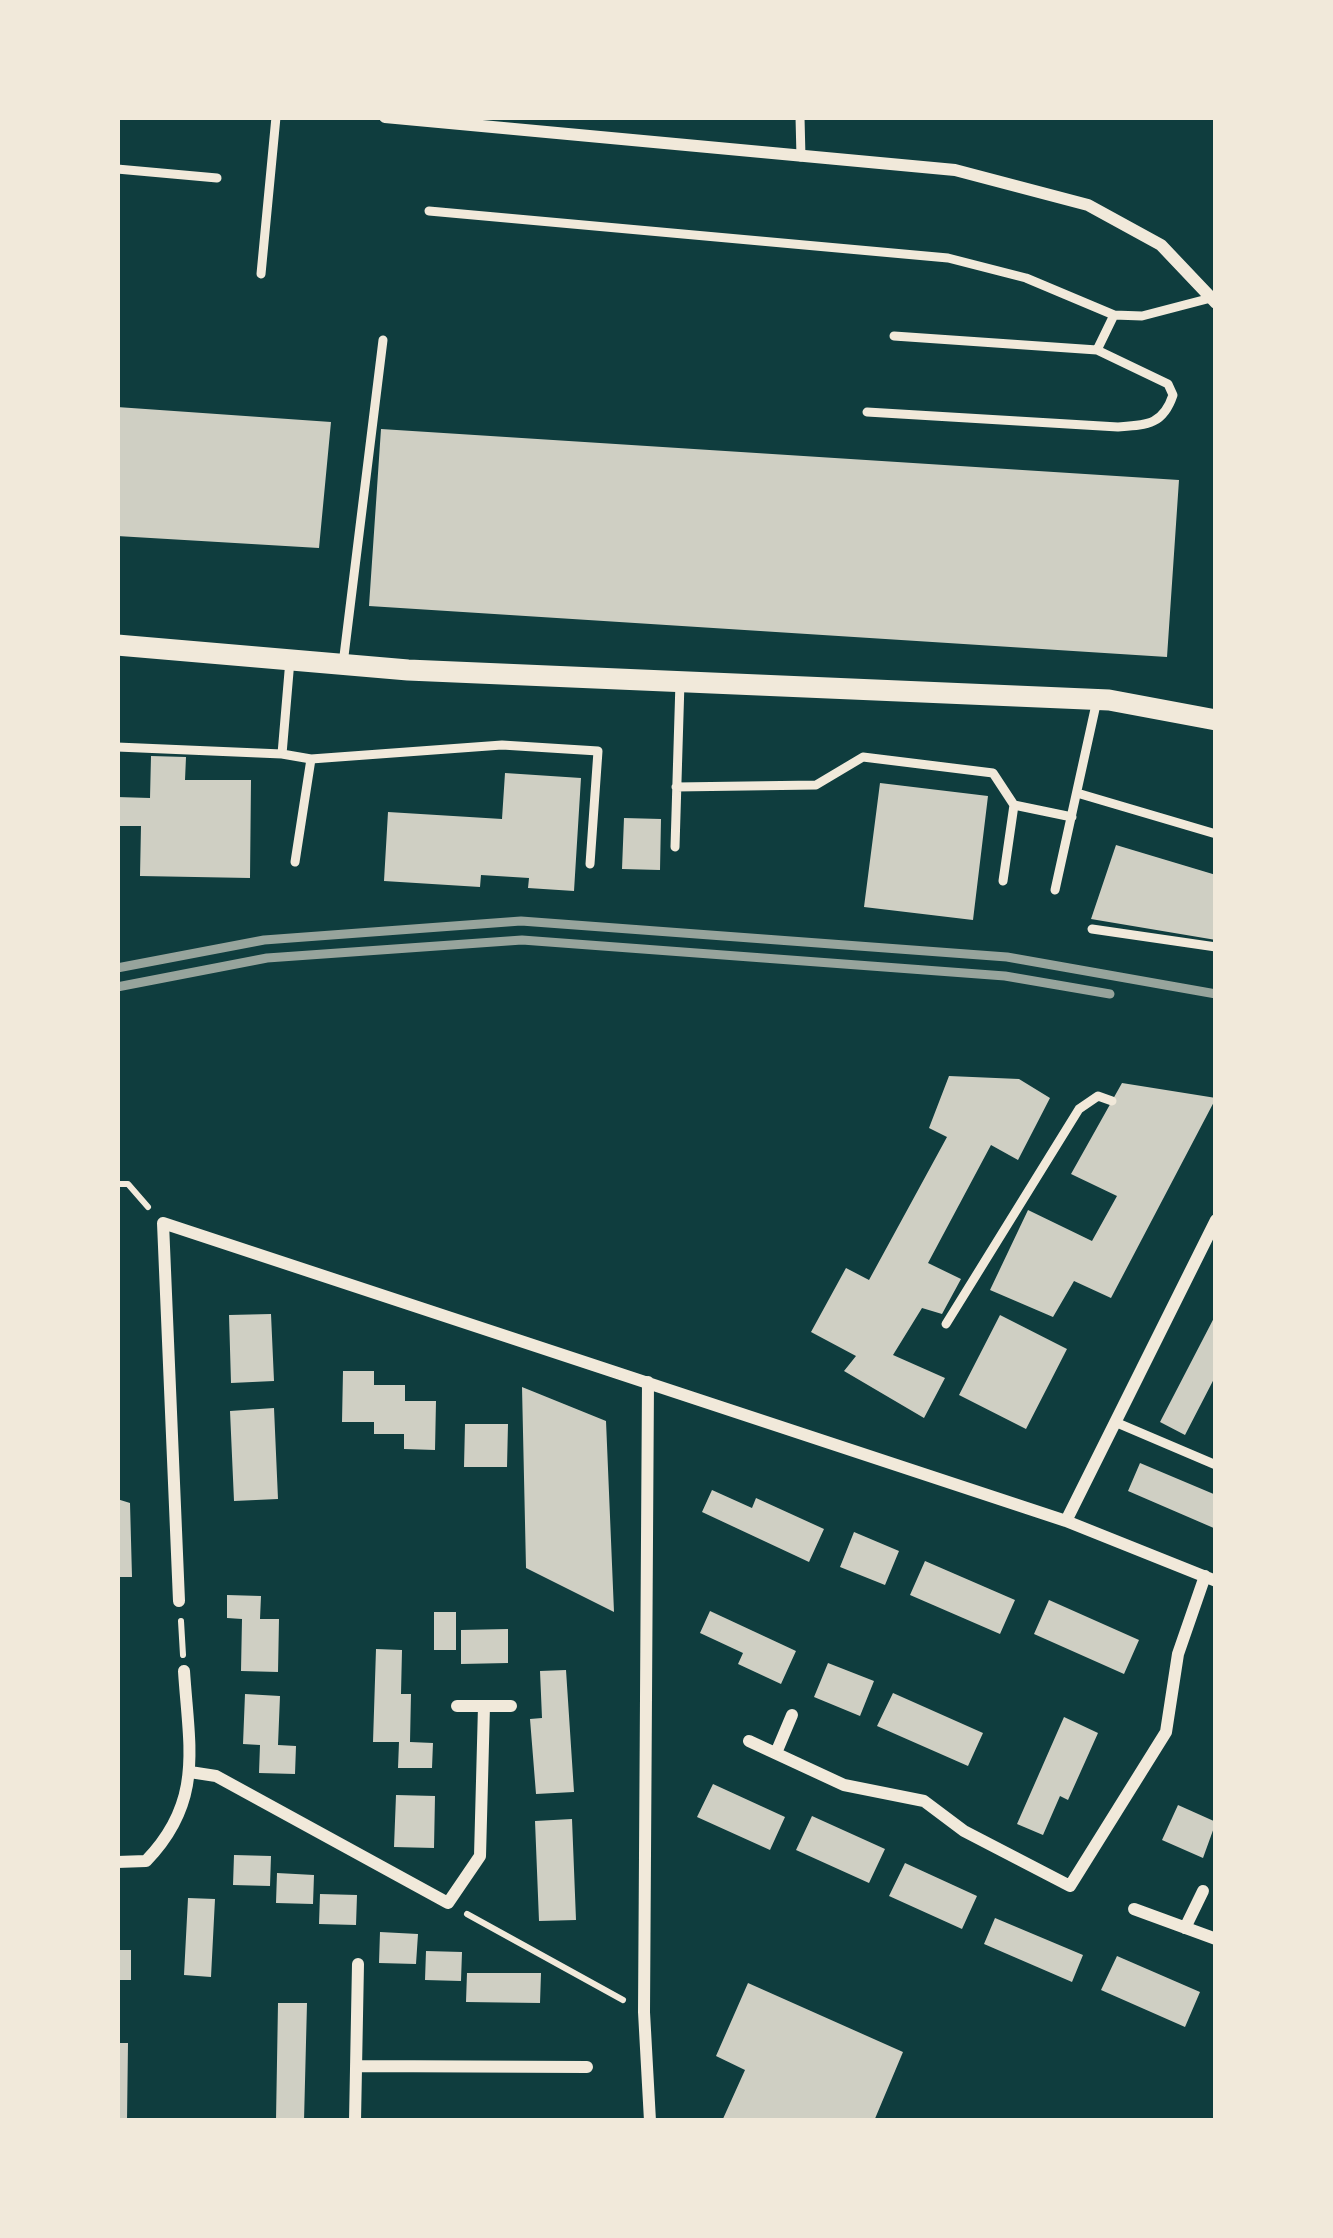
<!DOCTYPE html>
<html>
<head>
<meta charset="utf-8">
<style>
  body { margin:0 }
  #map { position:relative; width:1333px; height:2238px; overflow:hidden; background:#0f3d3e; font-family:Figtree,sans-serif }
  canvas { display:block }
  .frame { position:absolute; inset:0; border:120px solid #f1e9da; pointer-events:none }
</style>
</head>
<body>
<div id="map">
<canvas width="1333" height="2238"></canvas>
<div class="frame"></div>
</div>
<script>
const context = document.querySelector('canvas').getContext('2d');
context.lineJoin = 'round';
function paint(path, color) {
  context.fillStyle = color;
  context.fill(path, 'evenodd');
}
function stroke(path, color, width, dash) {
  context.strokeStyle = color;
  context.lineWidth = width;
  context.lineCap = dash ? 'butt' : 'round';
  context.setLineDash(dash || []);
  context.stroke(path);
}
paint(new Path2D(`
  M 117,407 L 331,422 L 319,548 L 117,536 Z
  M 381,429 L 1179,480 L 1167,657 L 369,606 Z
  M 151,756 L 186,757 L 185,780 L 251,780 L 250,878 L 140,876 L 141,826 L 117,826 L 117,797 L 150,798 Z
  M 505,773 L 581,778 L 574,891 L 528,888 L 529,878 L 481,875 L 480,887 L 384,881 L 388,812 L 502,819 Z
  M 880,783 L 988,796 L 973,920 L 864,907 Z
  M 624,818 L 661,819 L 660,870 L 622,869 Z
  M 1116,845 L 1216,875 L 1216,940 L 1091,919 Z
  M 949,1076 L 1019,1079 L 1050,1098 L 1018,1160 L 991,1145 L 928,1263 L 961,1279 L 942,1314 L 922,1308 L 893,1355 L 945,1378 L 924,1418 L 844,1371 L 856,1356 L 811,1332 L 846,1268 L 869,1280 L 947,1137 L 929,1128 Z
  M 1122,1083 L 1216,1098 L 1111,1298 L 1074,1281 L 1053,1317 L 990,1290 L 1028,1210 L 1092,1241 L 1117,1196 L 1071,1174 Z
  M 271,1314 L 274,1381 L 231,1383 L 229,1315 Z
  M 1216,1314 L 1216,1375 L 1185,1435 L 1160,1422 Z
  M 1000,1315 L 1067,1349 L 1026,1429 L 959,1395 Z
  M 343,1371 L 374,1371 L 374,1385 L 405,1385 L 405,1401 L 436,1401 L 435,1450 L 404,1449 L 404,1434 L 374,1434 L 374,1422 L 342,1422 Z
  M 522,1387 L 606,1421 L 614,1612 L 526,1568 Z
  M 274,1408 L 278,1499 L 234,1501 L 230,1411 Z
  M 465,1424 L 508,1424 L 507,1467 L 464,1467 Z
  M 1140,1463 L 1216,1495 L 1216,1529 L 1128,1491 Z
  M 712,1490 L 752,1508 L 756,1498 L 824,1529 L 809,1562 L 702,1512 Z
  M 117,1499 L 130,1503 L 132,1577 L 117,1577 Z
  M 854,1532 L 899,1551 L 885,1585 L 840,1567 Z
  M 925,1561 L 1015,1600 L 1000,1634 L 910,1595 Z
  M 227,1595 L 261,1596 L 260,1619 L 279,1619 L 278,1672 L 241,1671 L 242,1619 L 227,1618 Z
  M 1049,1600 L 1139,1640 L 1124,1674 L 1034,1634 Z
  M 710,1611 L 796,1651 L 781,1684 L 738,1664 L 743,1653 L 700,1633 Z
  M 434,1612 L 456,1612 L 456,1650 L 434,1650 Z
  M 508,1629 L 508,1663 L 461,1664 L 461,1630 Z
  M 376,1649 L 402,1650 L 401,1694 L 411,1694 L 410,1742 L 433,1743 L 432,1768 L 398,1768 L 399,1742 L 373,1742 Z
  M 828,1663 L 874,1681 L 860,1716 L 814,1697 Z
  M 566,1670 L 574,1792 L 536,1794 L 530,1719 L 542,1718 L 540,1671 Z
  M 893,1693 L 983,1733 L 968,1766 L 877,1726 Z
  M 245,1694 L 280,1696 L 278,1745 L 296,1746 L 295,1774 L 259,1773 L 260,1745 L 243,1744 Z
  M 1064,1717 L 1098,1733 L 1068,1800 L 1060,1796 L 1043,1835 L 1017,1824 Z
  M 713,1784 L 785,1817 L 770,1850 L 697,1817 Z
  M 396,1795 L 435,1796 L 434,1848 L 394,1847 Z
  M 1178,1805 L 1216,1822 L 1203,1858 L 1162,1840 Z
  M 812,1816 L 885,1849 L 869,1883 L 796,1850 Z
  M 572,1819 L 576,1920 L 539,1921 L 535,1821 Z
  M 234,1855 L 271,1856 L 270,1886 L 233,1885 Z
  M 905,1863 L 977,1896 L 962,1929 L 889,1896 Z
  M 277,1873 L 314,1875 L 313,1904 L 276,1903 Z
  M 320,1894 L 357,1895 L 356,1925 L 319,1924 Z
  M 188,1898 L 215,1899 L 211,1977 L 184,1975 Z
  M 995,1918 L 1083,1955 L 1072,1982 L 984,1944 Z
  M 380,1932 L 418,1934 L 416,1964 L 379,1963 Z
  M 117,1950 L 131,1950 L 131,1980 L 117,1980 Z
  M 426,1951 L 462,1952 L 461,1981 L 425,1980 Z
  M 1117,1956 L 1200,1992 L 1185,2027 L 1101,1990 Z
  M 467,1973 L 541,1973 L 540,2003 L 466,2002 Z
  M 748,1983 L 903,2052 L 874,2121 L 722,2121 L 745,2070 L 716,2056 Z
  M 278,2003 L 307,2003 L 304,2121 L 276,2120 Z
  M 117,2043 L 128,2043 L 127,2121 L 117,2121 Z`), '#cfcfc3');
stroke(new Path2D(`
  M 117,1184 L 128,1184 L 148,1207
  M 181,1621 L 183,1655
  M 467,1914 L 623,2000`), '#f1e9da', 6);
stroke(new Path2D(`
  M 800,117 L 801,157
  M 117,169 L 217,178
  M 429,211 L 948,258 L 1026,278 L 1114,315 L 1142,316 L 1211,298
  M 261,274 L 276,117
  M 894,336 L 1097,350 L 1114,315
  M 867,412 L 1118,427 C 1147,425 1163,425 1173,395 L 1168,384 L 1097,350
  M 343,664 L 383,340
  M 117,747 L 282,754 L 290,660
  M 282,754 L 311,759 L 295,862
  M 311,759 L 502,745 L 598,751 L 590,864
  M 676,787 L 816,785 L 863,757 L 993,773 L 1014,805 L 1003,881
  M 1077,793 L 1216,834
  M 1014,805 L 1072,817
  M 675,847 L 680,682
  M 1055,890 L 1097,700
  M 1092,929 L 1216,947
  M 946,1324 L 1079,1109 L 1098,1096 L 1112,1101
  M 1115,1422 L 1216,1465`), '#f1e9da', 9);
stroke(new Path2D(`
  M 385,117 L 955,170 L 1088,205 L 1161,245 L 1216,303
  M 648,1382 L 644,2012 L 650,2121
  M 1066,1521 L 1216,1220
  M 179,1601 L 163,1223 L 1066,1521 L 1216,1581
  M 457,1706 L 511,1706
  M 749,1741 L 844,1785 L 924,1801 L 964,1831 L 1070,1886 L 1166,1732 L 1178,1654 L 1205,1576
  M 776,1753 L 792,1715
  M 190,1772 L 216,1776 L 448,1903 L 480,1856 L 484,1706
  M 117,1862 L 146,1861 C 204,1801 189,1748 184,1671
  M 1134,1909 L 1216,1939
  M 1185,1928 L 1203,1891
  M 356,2066 L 587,2067
  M 355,2121 L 358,1964`), '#f1e9da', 12);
stroke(new Path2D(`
  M 117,645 L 408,670 L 1109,700 L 1216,720`), '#f1e9da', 21);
stroke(new Path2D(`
  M 117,968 L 264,940 L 521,921 L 1007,957 L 1216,994
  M 117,987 L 267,958 L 522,940 L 1005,976 L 1110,994`), '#97a49c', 9);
</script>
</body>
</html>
